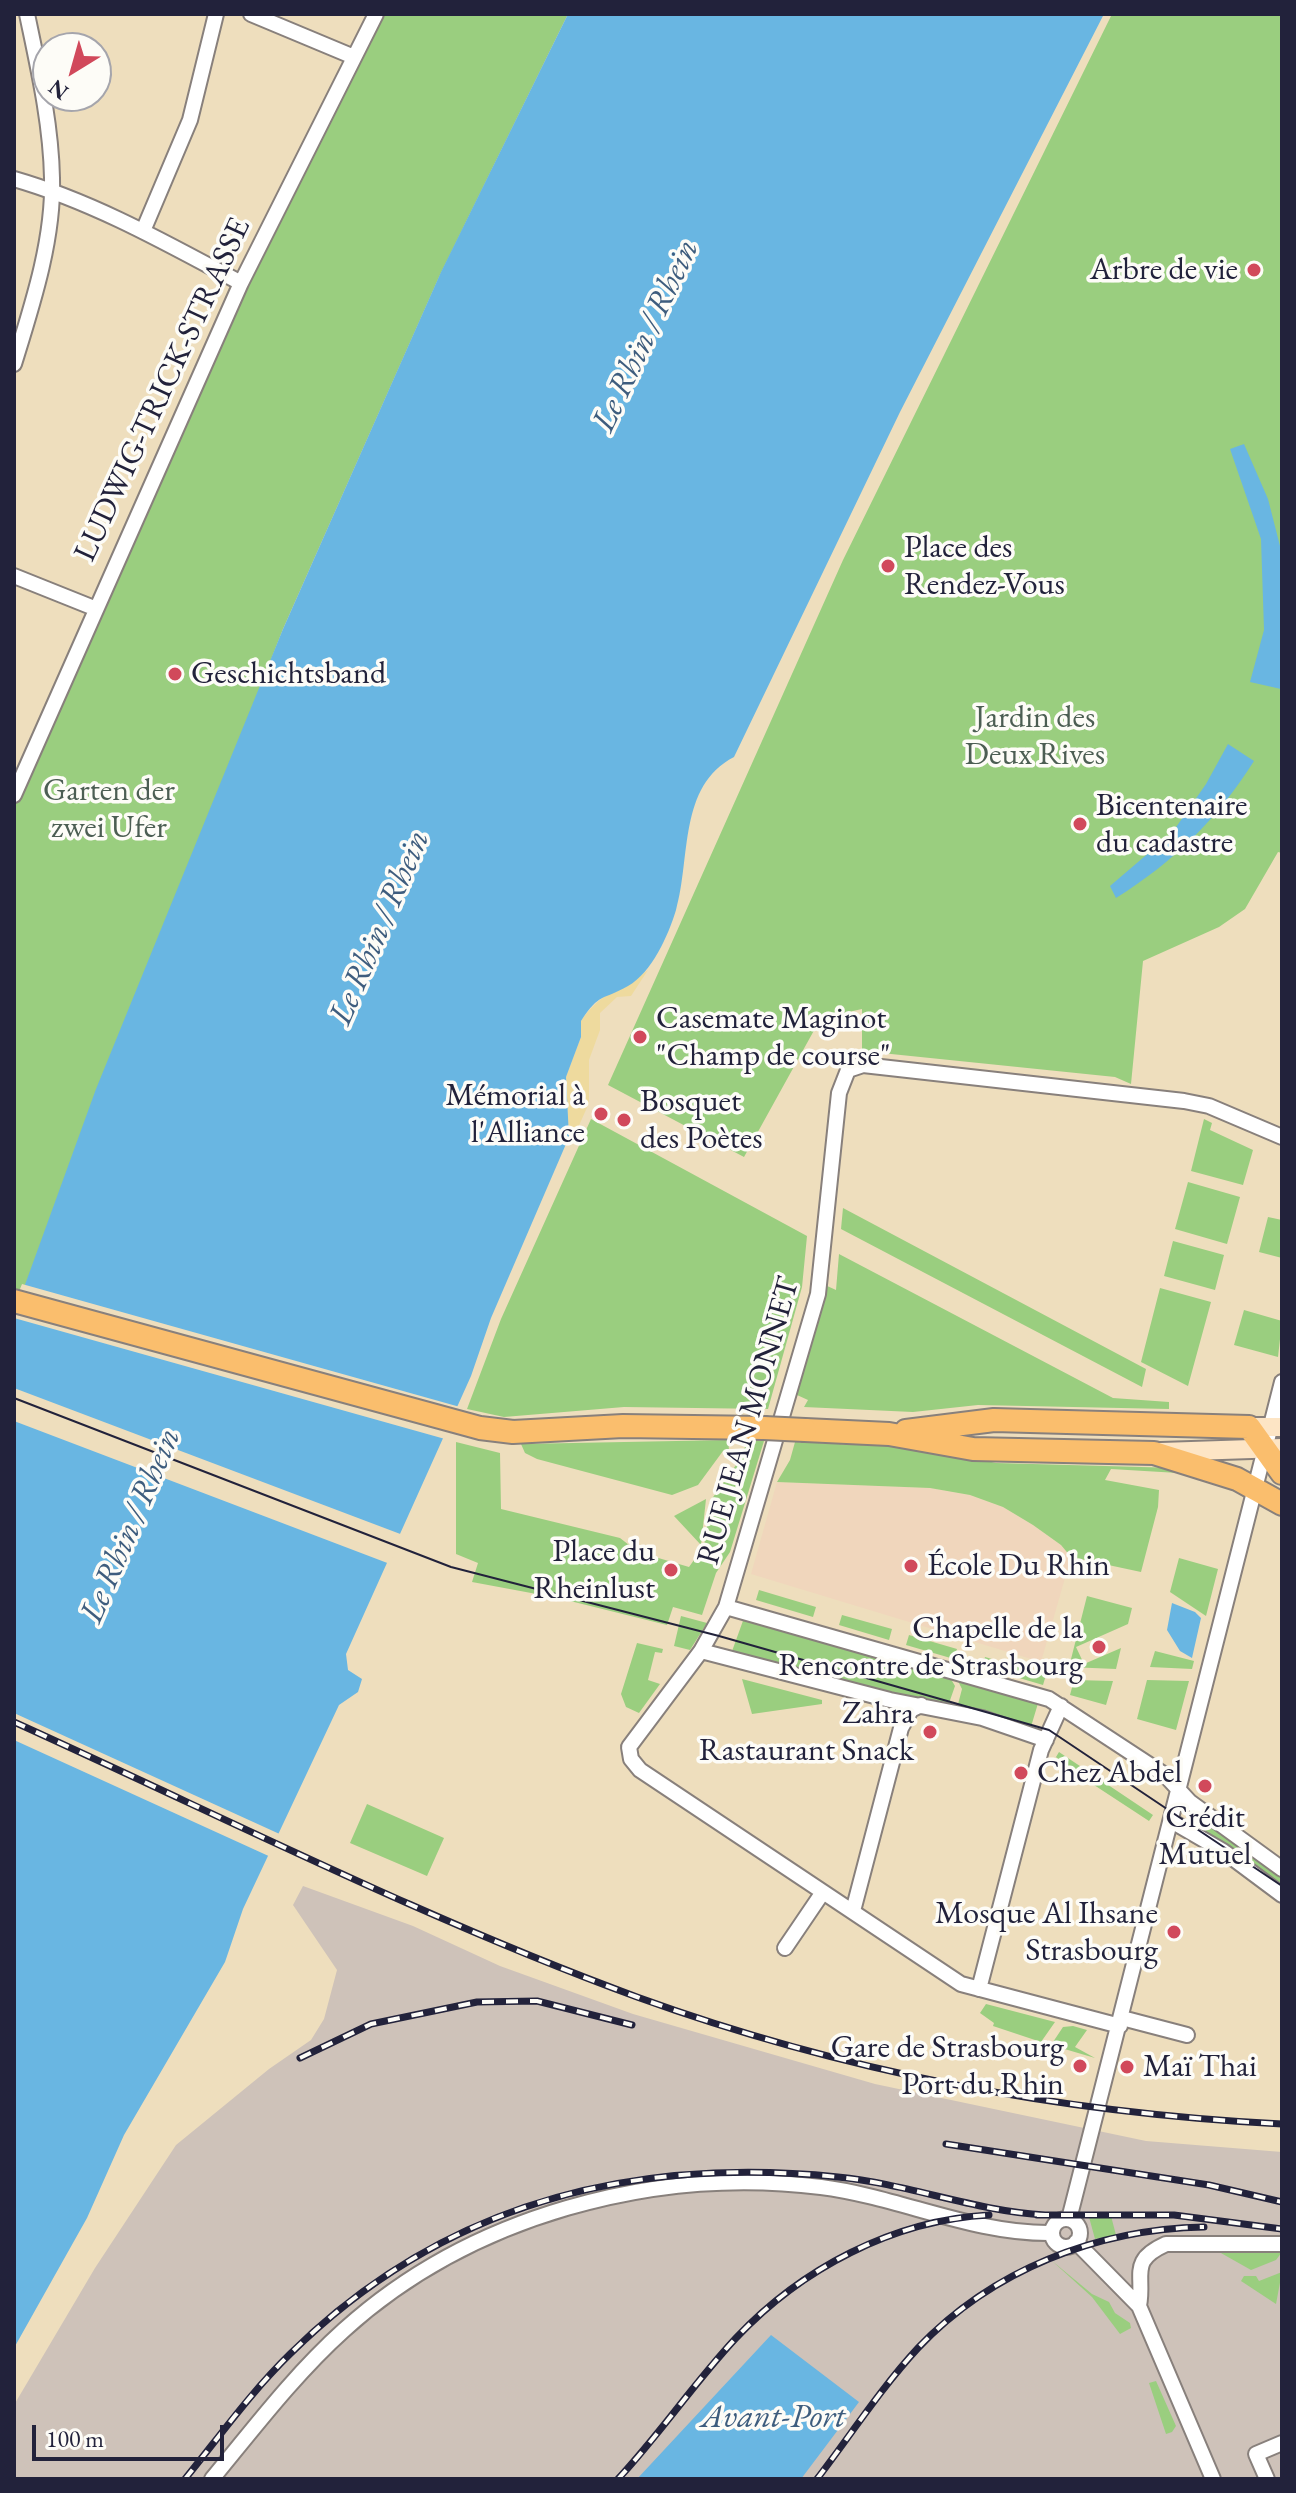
<!DOCTYPE html>
<html>
<head>
<meta charset="utf-8">
<style>
  body { margin:0 }
  #map { position:relative; width:1296px; height:2493px; overflow:hidden; background:#eedebd; font-family:"EB Garamond",serif }
  canvas { display:block }
  .frame { position:absolute; inset:0; border:16px solid #22223b; pointer-events:none }
  .north { position:absolute; left:32px; top:32px; width:80px; height:80px; box-sizing:border-box; background:#fdfcf7; border:2px solid #a5a5ac; border-radius:50%; rotate:217deg; font-size:22px; font-weight:700; line-height:32px; text-align:center; color:#22223b }
  .north::after { content:''; display:block; margin:auto; width:28px; height:36px; background:#d1495b; clip-path:polygon(50% 0,100% 100%,50% 72%,0 100%) }
  .scale { position:absolute; left:32px; top:2425px; width:192px; height:36px; box-sizing:border-box; border:4px solid #22223b; border-top:0; padding-left:10px; font-size:24px; line-height:28px; white-space:nowrap; color:#22223b; -webkit-text-stroke:6px #fdfcf7; paint-order:stroke }
</style>
</head>
<body>
<div id="map">
<canvas width="1296" height="2493"></canvas>
<div class="frame"></div>
<div class="north">N</div>
<div class="scale">100 m</div>
</div>
<script>
const context = document.querySelector('canvas').getContext('2d');
context.lineJoin = 'round';
function paint(path, color) {
  context.fillStyle = color;
  context.fill(path, 'evenodd');
}
function stroke(path, color, width, dash) {
  context.strokeStyle = color;
  context.lineWidth = width;
  context.lineCap = dash ? 'butt' : 'round';
  context.setLineDash(dash || []);
  context.stroke(path);
}
function write(font, color, halo, rows, align = 'center') {
  context.font = font + ' "EB Garamond",serif';
  context.lineWidth = 7;
  context.setLineDash([]);
  context.textBaseline = 'middle';
  context.strokeStyle = halo;
  context.fillStyle = color;
  for (const [text, x, y, turn = 0] of rows) {
    context.save();
    context.translate(x, y);
    context.rotate((+turn || 0) * Math.PI / 180);
    context.textAlign = isNaN(turn) ? turn : align;
    if (halo) context.strokeText(text, 0, 0);
    context.fillText(text, 0, 0);
    context.restore();
  }
}
paint(new Path2D(`
  M 777,1482 L 930,1488 L 970,1495 L 1003,1507 L 1033,1525 L 1061,1545 L 1071,1557 L 1041,1662 L 751,1574 Z`), '#f0d6bc');
paint(new Path2D(`
  M 303,1886 L 413,1926 L 500,1966 L 633,2014 L 875,2084 L 1146,2141 L 1282,2152 L 1282,2479 L 14,2479 L 14,2405 L 95,2268 L 176,2145 L 269,2069 L 311,2040 L 324,2019 L 337,1970 L 293,1905 Z`), '#cec2b9');
paint(new Path2D(`
  M 374,14 L 568,14 L 439,277 L 283,629 L 14,1314 L 14,791 L 98,601 Z
  M 1112,14 L 1282,14 L 1282,853 L 1278,852 L 1245,909 L 1219,927 L 1143,961 L 1131,1084 L 1115,1077 L 862,1051 L 862,1009 L 826,1017 L 817,1025 L 744,1157 L 608,1085 L 843,560 Z
  M 591,1119 L 807,1236 L 802,1287 L 768,1409 L 624,1407 L 504,1417 L 467,1409 L 501,1319 Z
  M 1204,1119 L 1212,1123 L 1210,1130 L 1253,1150 L 1243,1185 L 1191,1171 Z
  M 1188,1182 L 1240,1197 L 1227,1244 L 1175,1229 Z
  M 843,1208 L 1146,1369 L 1142,1387 L 841,1229 Z
  M 1268,1217 L 1282,1220 L 1282,1258 L 1259,1252 Z
  M 1173,1241 L 1224,1255 L 1215,1290 L 1164,1276 Z
  M 839,1254 L 1113,1398 L 1169,1402 L 1169,1409 L 978,1405 L 913,1412 L 804,1407 L 808,1400 L 797,1395 L 825,1285 L 836,1290 Z
  M 1160,1288 L 1211,1302 L 1188,1386 L 1141,1362 Z
  M 1244,1310 L 1282,1321 L 1278,1357 L 1234,1345 Z
  M 728,1440 L 729,1450 L 723,1451 L 698,1485 L 672,1495 L 537,1459 L 525,1453 L 521,1444 Z
  M 750,1440 L 764,1441 L 730,1552 L 716,1573 L 702,1615 L 673,1607 L 667,1625 L 558,1598 L 472,1582 L 478,1563 L 456,1554 L 456,1442 L 500,1453 L 501,1509 L 620,1538 L 638,1552 L 689,1567 L 704,1546 L 711,1500 L 746,1451 L 743,1450 Z
  M 795,1442 L 929,1448 L 996,1463 L 1178,1468 L 1178,1473 L 1111,1469 L 1105,1480 L 1159,1490 L 1158,1507 L 1141,1572 L 1071,1557 L 1061,1545 L 1033,1525 L 1003,1507 L 970,1495 L 930,1488 L 777,1482 L 790,1460 Z
  M 706,1499 L 701,1545 L 674,1516 Z
  M 1179,1558 L 1218,1569 L 1206,1616 L 1170,1592 Z
  M 759,1590 L 816,1607 L 813,1617 L 756,1600 Z
  M 1087,1596 L 1132,1608 L 1128,1624 L 1076,1647 L 1084,1664 L 1121,1648 L 1116,1669 L 1069,1667 Z
  M 842,1615 L 892,1629 L 889,1640 L 839,1625 Z
  M 681,1616 L 707,1623 L 690,1650 L 674,1646 Z
  M 744,1618 L 948,1674 L 955,1686 L 948,1706 L 893,1696 L 731,1654 Z
  M 909,1635 L 957,1649 L 954,1659 L 906,1645 Z
  M 637,1643 L 663,1649 L 662,1653 L 655,1652 L 648,1680 L 660,1684 L 639,1713 L 626,1707 L 621,1694 Z
  M 1155,1651 L 1194,1661 L 1192,1669 L 1150,1667 Z
  M 985,1657 L 1046,1675 L 1043,1685 L 982,1667 Z
  M 955,1675 L 1039,1700 L 1030,1730 L 957,1708 L 962,1689 Z
  M 742,1679 L 822,1700 L 822,1704 L 752,1714 Z
  M 1074,1680 L 1113,1681 L 1106,1705 L 1070,1695 Z
  M 1147,1680 L 1189,1681 L 1176,1730 L 1137,1719 Z
  M 1059,1752 L 1153,1815 L 1149,1821 L 1065,1766 L 1056,1757 Z
  M 367,1804 L 444,1838 L 427,1876 L 350,1843 Z
  M 1197,1815 L 1282,1874 L 1282,1890 L 1194,1829 Z
  M 986,2004 L 1055,2022 L 1041,2042 L 993,2026 L 994,2023 L 980,2013 Z
  M 1073,2026 L 1087,2030 L 1075,2047 L 1095,2058 L 1051,2045 L 1063,2027 Z
  M 1111,2216 L 1116,2235 L 1095,2239 L 1089,2217 Z
  M 1212,2248 L 1223,2248 L 1224,2253 L 1244,2253 L 1244,2248 L 1254,2248 L 1254,2253 L 1278,2253 L 1279,2249 L 1282,2252 L 1276,2260 L 1251,2270 Z
  M 1051,2260 L 1092,2294 L 1109,2302 L 1115,2313 L 1130,2323 L 1131,2328 L 1120,2334 L 1092,2297 Z
  M 1282,2272 L 1276,2304 L 1241,2281 L 1244,2276 L 1256,2276 L 1259,2281 Z
  M 1156,2381 L 1176,2426 L 1172,2432 L 1166,2434 L 1149,2383 Z`), '#9ace7f');
paint(new Path2D(`
  M 648,970 L 631,996 L 617,997 L 600,1013 L 600,1030 L 589,1060 L 589,1103 L 573,1139 L 569,1137 L 566,1077 L 581,1037 L 581,1021 C 602,990 620,992 648,970 Z`), '#eeda9e');
paint(new Path2D(`
  M 568,14 L 1104,14 L 900,412 L 734,757 C 678,786 691,858 676,910 C 668,936 652,972 628,986 C 602,1001 600,992 581,1021 L 581,1037 L 566,1077 L 569,1137 L 491,1318 L 471,1376 L 346,1654 L 348,1670 L 362,1679 L 358,1692 L 339,1705 L 243,1909 L 225,1962 L 124,2135 L 87,2218 L 14,2348 L 14,1315 L 96,1089 L 283,629 L 441,272 Z
  M 1244,444 L 1268,499 L 1280,546 L 1281,689 L 1250,682 L 1264,630 L 1261,539 L 1230,449 Z
  M 1228,744 L 1254,761 C 1218,818 1174,862 1116,898 L 1110,886 L 1172,833 L 1206,784 Z
  M 1172,1603 L 1195,1612 L 1201,1618 L 1192,1658 L 1180,1651 L 1167,1630 Z
  M 771,2335 L 859,2402 L 801,2479 L 637,2479 Z`), '#69b6e2');
paint(new Path2D(`
  M 22,1284 L 460,1407 L 445,1439 L 14,1318 L 14,1304 Z
  M 14,1388 L 403,1535 L 390,1564 L 14,1421 Z
  M 14,1713 L 284,1836 L 273,1858 L 14,1740 Z`), '#eedebd');
const street = new Path2D(`
  M 251,14 L 354,57
  M 14,179 C 94,202 168,244 241,283
  M 143,231 L 190,120 L 216,14
  M 14,364 C 32,306 54,239 52,178 C 51,123 38,67 27,14
  M 14,576 L 94,608
  M 14,795 L 241,283 L 376,14
  M 726,1607 L 1049,1699 L 1165,1775 L 1190,1802 L 1282,1869
  M 701,1651 L 890,1700 L 982,1718 L 1046,1740
  M 1173,1822 L 1223,1851 L 1282,1895
  M 853,1911 L 901,1728 L 911,1710 L 921,1705
  M 785,1948 L 823,1892
  M 979,1989 L 1041,1750 L 1061,1706
  M 1122,2018 L 1187,2035
  M 1120,2026 L 961,1984 L 640,1770 L 631,1759 L 629,1747 L 701,1651 L 726,1607 L 818,1294 L 839,1093 L 848,1070 L 863,1065 L 1184,1101 L 1209,1106 L 1282,1137
  M1052 2233a14 14 0 1 1 28 0a14 14 0 1 1-28 0Z
  M 1069,2219 L 1282,1382
  M 1076,2242 L 1139,2306 L 1213,2479
  M 1139,2306 C 1145,2275 1128,2261 1166,2244 L 1282,2244
  M 212,2479 C 254,2428 295,2374 344,2330 C 470,2216 654,2166 821,2187 C 899,2197 973,2234 1051,2233
  M 1267,2479 L 1256,2454 L 1282,2443`);
const secondary = new Path2D(`
  M 1249,1427 L 1282,1427
  M 1161,1452 L 1282,1448`);
const primary = new Path2D(`
  M 14,1301 L 480,1428 L 513,1432 L 623,1426 L 764,1428
  M 805,1430 L 889,1434 L 973,1449 L 1154,1453 L 1237,1479 L 1282,1504
  M 906,1431 L 994,1420 L 1249,1427 L 1282,1473`);
stroke(street, '#88807c', 18);
stroke(secondary, '#88807c', 22);
stroke(primary, '#88807c', 26);
stroke(street, '#fff', 14);
stroke(secondary, '#fde5c5', 18);
stroke(primary, '#fabe6d', 22);
stroke(new Path2D(`
  M 14,1398 L 451,1567 L 719,1636 L 1049,1730 L 1282,1886`), '#22223b', 2);
const rail = new Path2D(`
  M 14,1722 C 220,1815 424,1919 637,1997 C 844,2072 1062,2113 1282,2124
  M 300,2058 L 371,2024 L 477,2002 L 537,2001 L 632,2025
  M 946,2144 L 1209,2185 L 1282,2202
  M 1037,2215 L 1174,2215 L 1282,2229
  M 185,2479 C 219,2437 251,2392 290,2354 C 442,2204 629,2156 838,2177 C 909,2184 974,2211 1045,2215
  M 618,2479 C 660,2434 694,2383 736,2338 C 801,2269 893,2220 989,2215
  M 817,2479 C 850,2436 881,2388 918,2348 C 992,2270 1097,2229 1204,2227`);
stroke(rail, '#22223b', 7);
stroke(rail, '#fdfcf7', 4, [12]);
const primaryBridge = new Path2D(`
  M 764,1428 L 805,1430`);
stroke(primaryBridge, '#88807c', 26, []);
stroke(primaryBridge, '#fabe6d', 22);
for (const [x, y, r, color] of [
  [1254,270,8,"#d1495b"],
  [888,566,8,"#d1495b"],
  [175,674,8,"#d1495b"],
  [1080,824,8,"#d1495b"],
  [640,1037,8,"#d1495b"],
  [601,1114,8,"#d1495b"],
  [624,1120,8,"#d1495b"],
  [911,1566,8,"#d1495b"],
  [671,1570,8,"#d1495b"],
  [1099,1647,8,"#d1495b"],
  [930,1732,8,"#d1495b"],
  [1021,1773,8,"#d1495b"],
  [1205,1786,8,"#d1495b"],
  [1174,1932,8,"#d1495b"],
  [1080,2066,8,"#d1495b"],
  [1127,2067,8,"#d1495b"]
]) {
  const dot = new Path2D();
  dot.arc(x, y, r, 0, 2 * Math.PI);
  context.fillStyle = color;
  context.fill(dot);
  stroke(dot, '#fdfcf7', 3);
}
write('32px', '#22223b', '#fdfcf7', [
  ["Arbre de vie",1238,270,"right"],
  ["Place des",904,548],
  ["Rendez-Vous",904,585],
  ["Geschichtsband",191,674],
  ["Bicentenaire",1096,806],
  ["du cadastre",1096,843],
  ["Casemate Maginot",656,1019],
  ["\"Champ de course\"",656,1056],
  ["Mémorial à",585,1096,"right"],
  ["l'Alliance",585,1133,"right"],
  ["Bosquet",640,1102],
  ["des Poètes",640,1139],
  ["Place du",655,1552,"right"],
  ["Rheinlust",655,1589,"right"],
  ["École Du Rhin",927,1566],
  ["Chapelle de la",1083,1629,"right"],
  ["Rencontre de Strasbourg",1083,1666,"right"],
  ["Zahra",914,1714,"right"],
  ["Rastaurant Snack",914,1751,"right"],
  ["Chez Abdel",1037,1773],
  ["Crédit",1205,1818,"center"],
  ["Mutuel",1205,1855,"center"],
  ["Mosque Al Ihsane",1158,1914,"right"],
  ["Strasbourg",1158,1951,"right"],
  ["Gare de Strasbourg",1064,2048,"right"],
  ["Port du Rhin",1064,2085,"right"],
  ["Maï Thai",1143,2067]
], 'left');
write('32px', '#22223b', '#fdfcf7', [
  ["LUDWIG-TRICK-STRASSE",163,390,-65],
  ["RUE JEAN MONNET",749,1421,-74]
]);
write('32px', '#4c5e53', '#fdfcf7', [
  ["Jardin des",1035,718],
  ["Deux Rives",1035,755],
  ["Garten der",109,791],
  ["zwei Ufer",109,828]
]);
write('italic 34px', '#3e5d7e', '#fdfcf7', [
  ["Le Rhin / Rhein",646,336,-65],
  ["Le Rhin / Rhein",380,928,-67],
  ["Le Rhin / Rhein",131,1526,-67],
  ["Avant-Port",773,2418]
]);
</script>
</body>
</html>
